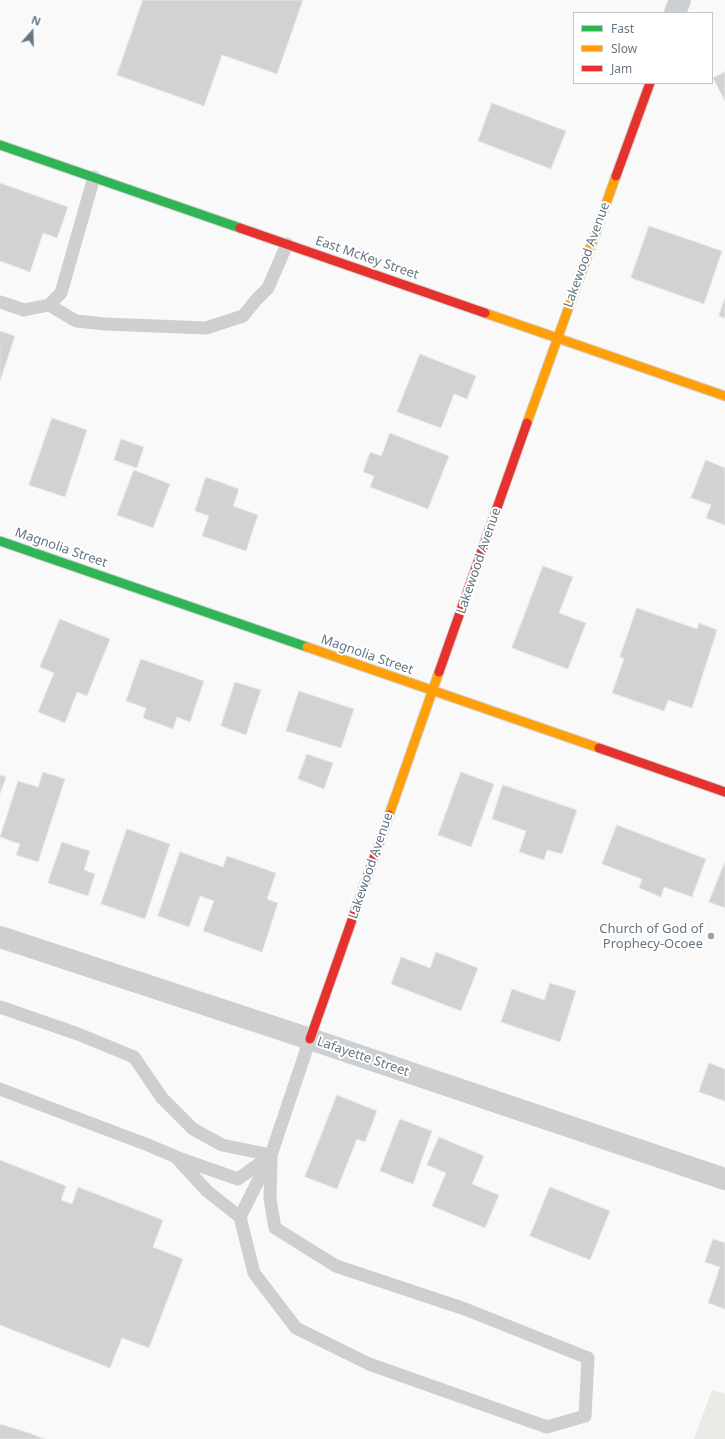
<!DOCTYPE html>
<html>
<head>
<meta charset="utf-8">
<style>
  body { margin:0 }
  #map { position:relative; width:725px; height:1439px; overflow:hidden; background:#f9f9f9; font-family:"Noto Sans",sans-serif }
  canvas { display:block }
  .legend { position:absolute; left:573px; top:12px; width:140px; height:72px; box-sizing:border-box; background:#fff; border:1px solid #c1c8cd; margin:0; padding:5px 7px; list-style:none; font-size:12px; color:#657683 }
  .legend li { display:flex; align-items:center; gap:8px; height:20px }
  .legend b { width:20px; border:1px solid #c1c8cd }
  .north { position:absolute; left:12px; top:12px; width:40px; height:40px; -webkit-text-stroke:3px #fff; paint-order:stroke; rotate:20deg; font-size:11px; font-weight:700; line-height:16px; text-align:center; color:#657683 }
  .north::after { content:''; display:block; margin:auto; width:14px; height:18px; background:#657683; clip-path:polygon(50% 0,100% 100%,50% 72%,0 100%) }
</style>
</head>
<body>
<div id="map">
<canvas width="725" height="1439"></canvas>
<ul class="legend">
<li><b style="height:5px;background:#30b455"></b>Fast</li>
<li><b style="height:5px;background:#ff9f0a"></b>Slow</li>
<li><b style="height:5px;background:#e5322d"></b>Jam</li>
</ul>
<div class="north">N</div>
</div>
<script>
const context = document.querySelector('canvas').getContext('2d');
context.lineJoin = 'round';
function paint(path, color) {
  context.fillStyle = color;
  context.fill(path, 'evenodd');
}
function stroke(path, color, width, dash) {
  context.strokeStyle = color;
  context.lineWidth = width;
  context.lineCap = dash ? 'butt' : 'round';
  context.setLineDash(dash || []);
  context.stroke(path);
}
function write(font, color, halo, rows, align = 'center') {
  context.font = font + ' "Noto Sans",sans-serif';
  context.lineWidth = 4;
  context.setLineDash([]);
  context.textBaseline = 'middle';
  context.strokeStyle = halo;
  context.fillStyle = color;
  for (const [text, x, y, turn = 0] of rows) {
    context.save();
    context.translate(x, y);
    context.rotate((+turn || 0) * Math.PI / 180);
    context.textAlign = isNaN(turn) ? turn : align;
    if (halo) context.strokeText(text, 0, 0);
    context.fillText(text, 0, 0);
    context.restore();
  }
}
paint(new Path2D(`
  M 712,1390 L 725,1394 L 725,1439 L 694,1439 Z`), '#e8ebe6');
const building = new Path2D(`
  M 143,0 L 303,0 L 277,74 L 222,55 L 204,106 L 117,75 Z
  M 725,72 L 725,101 L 713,78 Z
  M 492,103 L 566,131 L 551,169 L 478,141 Z
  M 0,183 L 68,207 L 57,238 L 43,233 L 30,272 L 0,261 Z
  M 649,226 L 722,251 L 704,304 L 631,278 Z
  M 725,298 L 725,318 L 719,316 Z
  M 0,331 L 15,336 L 0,381 Z
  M 420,354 L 476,376 L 467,399 L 454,394 L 441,428 L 397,412 Z
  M 52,418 L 87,430 L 65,497 L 29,485 Z
  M 390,433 L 449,456 L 428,509 L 370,487 L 374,476 L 363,472 L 370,452 L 381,456 Z
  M 121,439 L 144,447 L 137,468 L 114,460 Z
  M 706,460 L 725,468 L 725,525 L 706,518 L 711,505 L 691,498 Z
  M 134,470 L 170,484 L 153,528 L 117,515 Z
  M 206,477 L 239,489 L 233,506 L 258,515 L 246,551 L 202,536 L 209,516 L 195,511 Z
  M 543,566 L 573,577 L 559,613 L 586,623 L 568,669 L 512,648 Z
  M 637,608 L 697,629 L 699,623 L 717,630 L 692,708 L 668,700 L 664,711 L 612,693 L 624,659 L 620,657 Z
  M 60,619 L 110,639 L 87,696 L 77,692 L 65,723 L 38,712 L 54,673 L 40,667 Z
  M 141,659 L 204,681 L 190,722 L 177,717 L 173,729 L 143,718 L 146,708 L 126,701 Z
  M 235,682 L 261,690 L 246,735 L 221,726 Z
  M 299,691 L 354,709 L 341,748 L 286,731 Z
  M 307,754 L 333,763 L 324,789 L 298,779 Z
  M 43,772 L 65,779 L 38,862 L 16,855 L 20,844 L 0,837 L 18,781 L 38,787 Z
  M 461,772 L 494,784 L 471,847 L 438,835 Z
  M 0,775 L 6,777 L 0,794 Z
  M 503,785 L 577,810 L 562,854 L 547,850 L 544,860 L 519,852 L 526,831 L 492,819 Z
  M 617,825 L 706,859 L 692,897 L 664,887 L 661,897 L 639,888 L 642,879 L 602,864 Z
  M 127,829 L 170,844 L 145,919 L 101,904 Z
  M 62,842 L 90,851 L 84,870 L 95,874 L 88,896 L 48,883 Z
  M 180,852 L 223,867 L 227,856 L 276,873 L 267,899 L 278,903 L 262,952 L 203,931 L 214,901 L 200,896 L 189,927 L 158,916 Z
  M 725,862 L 725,908 L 709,902 Z
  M 436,952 L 478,968 L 461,1011 L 391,984 L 401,957 L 430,968 Z
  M 550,983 L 576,991 L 560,1042 L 501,1022 L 512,989 L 544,1000 Z
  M 709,1063 L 725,1069 L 725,1101 L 699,1092 Z
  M 337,1095 L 377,1111 L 365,1142 L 357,1139 L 337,1189 L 305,1177 Z
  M 400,1119 L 432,1131 L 413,1184 L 380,1171 Z
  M 439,1137 L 484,1156 L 472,1184 L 499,1195 L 485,1228 L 432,1206 L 446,1173 L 427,1165 Z
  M 0,1160 L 66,1186 L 61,1200 L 72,1204 L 78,1187 L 163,1220 L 153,1247 L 183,1259 L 149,1348 L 122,1338 L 110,1368 L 0,1325 Z
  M 550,1187 L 610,1211 L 590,1260 L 530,1236 Z
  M 713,1239 L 725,1243 L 725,1309 L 708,1303 L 720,1267 L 705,1262 Z
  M 0,1424 L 29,1433 L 45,1439 L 0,1439 Z`);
paint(building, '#d0d2d3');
stroke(building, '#e8e8e8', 1);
const fast = new Path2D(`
  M 0,145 L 240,228
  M 0,541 L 307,647`);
const slow = new Path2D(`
  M 485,313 L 725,396
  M 527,423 L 616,176
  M 307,647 L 599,748
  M 389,815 L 439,672`);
const jam = new Path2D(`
  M 616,176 L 650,83
  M 240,228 L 485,313
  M 439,672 L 527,423
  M 599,748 L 725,792
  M 310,1039 L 389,815`);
stroke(fast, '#d5d6d7', 11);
stroke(slow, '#d5d6d7', 11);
stroke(jam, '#d5d6d7', 11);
stroke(new Path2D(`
  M 0,302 L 24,310 L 49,305 L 61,293 L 94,177
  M 49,305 L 76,321 L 105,324 L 206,328 L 243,316 L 256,300 L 268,288 L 287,244
  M 0,1007 L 78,1034 L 134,1057 L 162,1098 L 193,1129 L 222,1145 L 271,1155
  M 0,1089 L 148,1145 L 176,1157 L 207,1191 L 240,1217
  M 271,1155 L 270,1199 L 275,1228 L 336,1266 L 465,1309 L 588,1358 L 585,1416 L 547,1427 L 369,1364 L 296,1328 L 254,1273 L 240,1217 L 271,1155 L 310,1039
  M 178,1158 L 238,1179 L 270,1156`), '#cecfd0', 13);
stroke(new Path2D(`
  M 675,13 L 680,0
  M 0,937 L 310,1039 L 725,1179`), '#cecfd0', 22);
stroke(fast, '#30b455', 9);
stroke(slow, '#ff9f0a', 9);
stroke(jam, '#e5322d', 9);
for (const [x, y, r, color] of [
  [711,936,4,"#99a4ac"]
]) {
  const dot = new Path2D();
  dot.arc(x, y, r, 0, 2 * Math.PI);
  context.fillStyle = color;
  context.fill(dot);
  stroke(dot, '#fff', 1.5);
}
write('13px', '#657683', '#fff', [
  ["Lakewood Avenue",587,255,-70],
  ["East McKey Street",367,258,19],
  ["Magnolia Street",61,548,19],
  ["Lakewood Avenue",479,561,-71],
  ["Magnolia Street",367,655,19],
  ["Lakewood Avenue",371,866,-71],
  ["Lafayette Street",363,1057,19]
]);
write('13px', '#657683', '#fff', [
  ["Church of God of",703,929],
  ["Prophecy-Ocoee",703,944]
], 'right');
</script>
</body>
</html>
